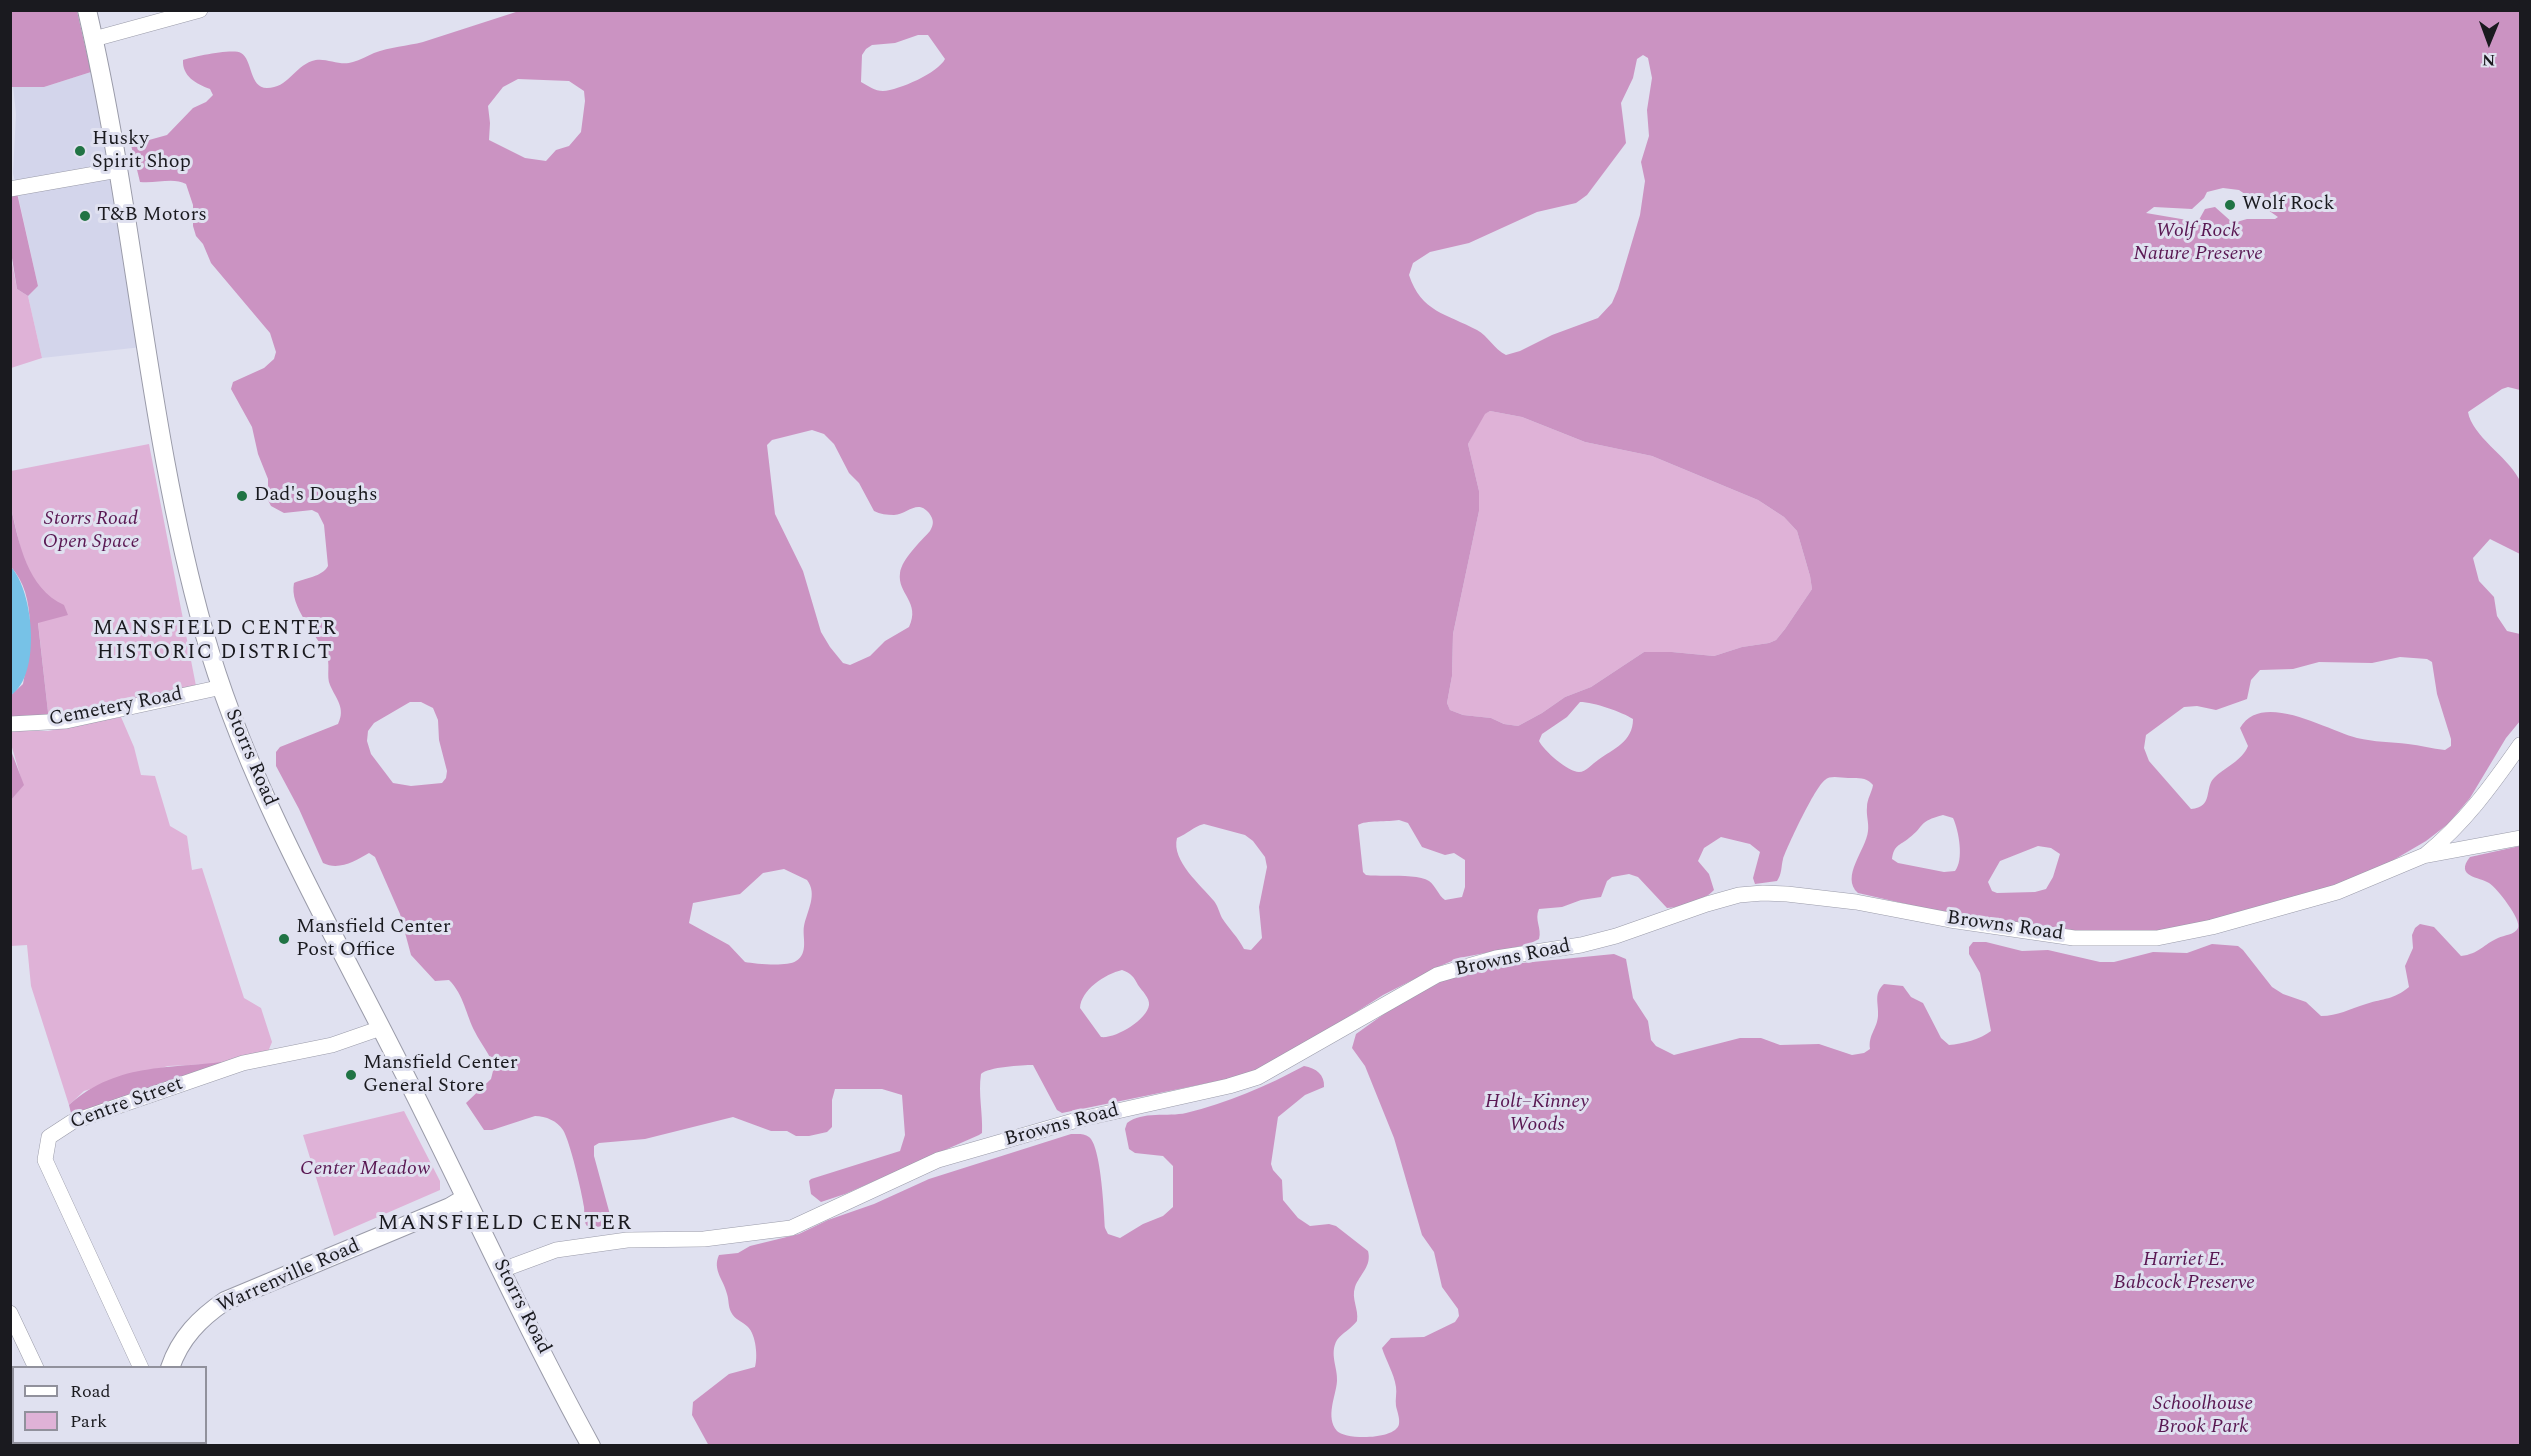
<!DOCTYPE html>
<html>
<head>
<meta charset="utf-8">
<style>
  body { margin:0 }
  #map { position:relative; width:2531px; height:1456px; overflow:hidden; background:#e0e1f0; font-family:Spectral,serif }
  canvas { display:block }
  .frame { position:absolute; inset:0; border:12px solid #1a1a1f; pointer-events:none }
  .legend { position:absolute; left:12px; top:1366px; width:195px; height:78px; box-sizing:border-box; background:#e0e1f0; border:2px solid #91919c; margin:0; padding:8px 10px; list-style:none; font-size:18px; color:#1a1a1f }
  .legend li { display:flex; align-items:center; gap:12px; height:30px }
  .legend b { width:30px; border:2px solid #91919c }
  .north { position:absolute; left:2459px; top:12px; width:60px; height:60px; -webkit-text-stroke:4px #e0e1f0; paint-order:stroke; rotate:181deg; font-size:16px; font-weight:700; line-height:24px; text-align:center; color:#1a1a1f }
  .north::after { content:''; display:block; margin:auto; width:21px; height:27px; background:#1a1a1f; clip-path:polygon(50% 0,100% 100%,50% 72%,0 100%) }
</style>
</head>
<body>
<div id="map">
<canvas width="2531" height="1456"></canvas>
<div class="frame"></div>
<ul class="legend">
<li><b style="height:8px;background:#fff"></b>Road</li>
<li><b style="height:16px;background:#dfb2d7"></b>Park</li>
</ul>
<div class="north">N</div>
</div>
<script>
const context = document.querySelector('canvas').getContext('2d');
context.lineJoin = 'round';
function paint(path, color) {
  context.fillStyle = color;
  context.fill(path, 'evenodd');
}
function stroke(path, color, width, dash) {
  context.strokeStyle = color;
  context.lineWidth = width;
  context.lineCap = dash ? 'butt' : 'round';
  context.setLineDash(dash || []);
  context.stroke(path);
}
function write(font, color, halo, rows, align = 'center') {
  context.font = font + ' Spectral,serif';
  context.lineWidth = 6;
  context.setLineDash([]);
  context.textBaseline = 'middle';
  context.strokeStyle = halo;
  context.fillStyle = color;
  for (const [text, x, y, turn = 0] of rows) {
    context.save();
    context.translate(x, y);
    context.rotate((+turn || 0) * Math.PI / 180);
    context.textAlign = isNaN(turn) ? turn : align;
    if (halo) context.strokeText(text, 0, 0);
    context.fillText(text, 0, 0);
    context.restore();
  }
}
paint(new Path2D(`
  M 91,72 L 142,347 L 42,358 L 28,296 L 38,286 L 13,173 L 16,114 L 13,86 L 44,87 Z`), '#d3d5eb');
paint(new Path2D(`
  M 10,252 L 17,289 L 28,296 L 42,358 L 11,368 Z
  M 1490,411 L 1522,417 L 1585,442 L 1652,456 L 1758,500 L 1784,517 L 1797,531 L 1810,576 L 1812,589 L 1785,629 L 1776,640 L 1769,643 L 1742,647 L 1714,656 L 1672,652 L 1644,652 L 1591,687 L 1565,697 L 1542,713 L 1518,726 L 1504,724 L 1491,718 L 1463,715 L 1450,710 L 1447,703 L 1452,676 L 1453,634 L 1479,511 L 1479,491 L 1468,444 L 1484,414 Z
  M 149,444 L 196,686 L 49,721 L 38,622 L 11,508 L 11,471 Z
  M 121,717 L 134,747 L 141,775 L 155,776 L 170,826 L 187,836 L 192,870 L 202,868 L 244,998 L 261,1008 L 272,1042 L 267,1054 L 213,1064 L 168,1066 L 84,1091 L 69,1105 L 31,986 L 27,945 L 11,946 L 11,800 L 23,785 L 11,744 L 11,730 L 48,731 Z
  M 404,1111 L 440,1181 L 440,1190 L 334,1236 L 303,1135 Z`), '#dfb2d7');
paint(new Path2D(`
  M 11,10 L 77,11 L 91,72 L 44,87 L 11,87 Z
  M 519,11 L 2520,11 L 2520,390 L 2508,387 L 2502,389 L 2468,412 C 2472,436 2507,456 2519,479 C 2524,489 2520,540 2520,554 L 2490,539 L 2473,558 L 2479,581 L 2494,597 L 2497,616 L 2507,631 L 2520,634 L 2520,721 L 2506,738 L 2470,798 L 2448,824 L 2426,841 L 2385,865 L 2333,886 L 2168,933 L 2088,932 L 1959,916 L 1858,893 C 1840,877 1866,850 1868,831 C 1869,823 1866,815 1867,807 C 1867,799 1872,792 1873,785 C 1867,777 1857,778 1848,778 C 1841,778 1830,775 1825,780 C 1815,787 1788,845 1783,859 C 1781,867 1782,874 1777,881 L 1755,884 L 1753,878 L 1760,852 L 1750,844 L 1721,837 L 1704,848 L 1698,861 L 1709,874 L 1714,890 C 1704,901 1680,907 1667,908 L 1638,877 L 1629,874 L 1612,877 L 1607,881 L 1601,897 L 1581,900 L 1562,907 L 1539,909 C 1534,920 1542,928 1539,939 L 1527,945 L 1459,958 L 1440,966 L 1383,995 L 1315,1038 L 1247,1075 L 1062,1113 L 1057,1110 L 1033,1065 C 1022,1065 988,1067 981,1074 C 978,1094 983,1113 982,1133 L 979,1135 L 845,1194 L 821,1202 L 811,1194 L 809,1181 L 811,1179 L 900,1151 L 905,1135 L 902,1095 L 882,1089 L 835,1089 L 832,1100 L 832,1127 L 827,1132 L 809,1136 L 796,1136 L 787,1131 L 771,1131 L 733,1117 L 645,1139 L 599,1143 L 594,1146 L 594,1156 L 612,1222 L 611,1225 L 589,1228 C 582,1222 585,1215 584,1207 C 582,1193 570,1141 563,1130 C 557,1121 546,1116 535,1116 L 492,1130 L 484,1130 L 466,1103 L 491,1079 L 494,1067 C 490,1054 481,1044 475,1032 C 466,1015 464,995 449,980 L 435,981 L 411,955 L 400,914 L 375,857 L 369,853 C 355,861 339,871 323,863 L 299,809 L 276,766 L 276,752 L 280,747 L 338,724 C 346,708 336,699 330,685 C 326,676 331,663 326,654 C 316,633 289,607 294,583 C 305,578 322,577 328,566 L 324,525 L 318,513 L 312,510 L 284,513 L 271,506 L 268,500 L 268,479 L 258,454 L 252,427 L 231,389 L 233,382 L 264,368 L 274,359 L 276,352 L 270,333 L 211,263 L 203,244 L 196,236 L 193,226 L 193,205 L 186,184 C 173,177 155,184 140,182 L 131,145 L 167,135 L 193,108 L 206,102 L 213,95 L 210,89 C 196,84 182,76 183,60 C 192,57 233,48 241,53 C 253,60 249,88 267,88 C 288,88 294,67 312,61 C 325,56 339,67 353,62 C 360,60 367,56 374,53 C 390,47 407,46 423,42 C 455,32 487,21 519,11 ZM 918,35 L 928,35 L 945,59 C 938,73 899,90 883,91 C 875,91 868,86 861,82 L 862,55 L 866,49 L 872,45 L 895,43 ZM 1643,55 L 1648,58 L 1652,78 L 1647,110 L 1649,136 L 1641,162 L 1645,181 L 1640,215 L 1618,289 L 1612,303 L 1598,318 L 1552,335 L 1520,351 L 1506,355 C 1494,349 1488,336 1477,330 C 1447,314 1421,312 1409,275 L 1413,263 L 1430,252 L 1469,243 L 1537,212 L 1576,203 L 1587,195 L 1626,143 L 1621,103 L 1633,78 L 1637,59 ZM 518,79 L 569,81 L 584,91 L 585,101 L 581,132 L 569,146 L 556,150 L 546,161 L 525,158 L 489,140 L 490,123 L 488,106 L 503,87 ZM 2223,188 L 2239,190 L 2278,217 L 2275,219 L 2247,219 L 2233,223 L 2215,207 L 2205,209 L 2200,218 L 2193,221 L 2146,213 L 2154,207 L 2192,209 L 2204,198 L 2207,192 ZM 1490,411 L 1522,417 L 1585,442 L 1652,456 L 1758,500 L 1784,517 L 1797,531 L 1810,576 L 1812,589 L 1785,629 L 1776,640 L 1769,643 L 1742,647 L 1714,656 L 1672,652 L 1644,652 L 1591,687 L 1565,697 L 1542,713 L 1518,726 L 1504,724 L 1491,718 L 1463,715 L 1450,710 L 1447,703 L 1452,676 L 1453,634 L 1479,511 L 1479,491 L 1468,444 L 1485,414 ZM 812,430 L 824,434 L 834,444 L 849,473 L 859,483 L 874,511 C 880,514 887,515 894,515 C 908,514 917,499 929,513 C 934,520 934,524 930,531 C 920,542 902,559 900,573 C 897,594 921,602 909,627 L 885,641 L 870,656 L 850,665 L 843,663 L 830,647 L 821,632 L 803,571 L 775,514 L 767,445 L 772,440 ZM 2400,657 L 2427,659 L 2432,662 L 2437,694 L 2451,739 L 2451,746 L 2445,750 C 2432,749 2420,745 2408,744 C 2391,742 2374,742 2357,738 C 2328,731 2262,690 2240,728 L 2248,746 C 2242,761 2225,767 2214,778 C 2204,788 2214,807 2191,809 L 2149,761 L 2144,748 L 2146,735 L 2184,707 L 2197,706 L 2216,710 L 2247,699 L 2251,680 L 2260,670 L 2293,669 L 2319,662 L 2372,663 ZM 410,702 L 421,702 L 433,708 L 438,720 L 439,740 L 447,771 L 446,778 L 442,783 L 411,786 L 393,783 L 371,754 L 367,741 L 368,731 L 374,723 ZM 1580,702 C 1594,702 1622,712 1633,719 C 1633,742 1613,749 1598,760 C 1592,764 1586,772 1579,772 C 1568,772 1544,751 1539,741 L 1542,734 L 1567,717 ZM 1943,815 L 1953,818 C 1959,831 1964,860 1955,871 L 1944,872 L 1898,863 L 1892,859 C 1894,845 1899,846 1909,838 C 1926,825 1917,822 1943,815 ZM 1399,820 L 1408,823 L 1422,847 L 1445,855 L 1454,853 L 1465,860 L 1465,887 L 1462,897 L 1445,900 C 1438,895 1436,886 1429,881 C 1417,873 1382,877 1366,875 L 1363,872 L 1358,825 C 1365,820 1389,822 1399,820 ZM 1204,824 L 1245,835 L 1253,841 L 1265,857 L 1267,867 L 1259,907 L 1262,938 L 1251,950 L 1244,949 C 1238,937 1229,929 1222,918 C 1219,912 1218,906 1214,901 C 1201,885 1171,861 1177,838 C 1188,834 1192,827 1204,824 ZM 2038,846 L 2051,848 L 2060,854 L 2053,877 L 2046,889 L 2035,892 L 1997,893 L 1992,891 L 1988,882 L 2000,861 ZM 784,869 L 807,880 C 818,894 807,911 804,926 C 802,937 809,953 796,961 C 787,967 756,964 745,962 L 729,945 L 689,923 L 693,903 L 740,894 L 763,873 ZM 1122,970 C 1131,973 1134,977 1138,985 C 1142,991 1150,998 1149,1005 C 1147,1020 1115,1039 1101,1037 L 1080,1008 C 1081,990 1105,974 1122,970 Z
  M 17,193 L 38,286 L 28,296 L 17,289 L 11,252 L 10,195 Z
  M 11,508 C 19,543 27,588 64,605 L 68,615 L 38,623 L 49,721 L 11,720 L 11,695 L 23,684 C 30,649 38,596 11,567 Z
  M 10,748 L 24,785 L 11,800 L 10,800 Z
  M 2520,846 L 2520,1445 L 709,1446 L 692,1415 L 693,1402 L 729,1374 L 755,1367 C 758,1357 756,1335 748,1327 C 742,1321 735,1320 731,1312 C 728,1306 729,1300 727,1294 C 724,1280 712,1270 719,1255 L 738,1253 L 750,1246 L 799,1234 L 828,1220 L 874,1204 L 929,1179 L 1071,1134 C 1077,1134 1084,1133 1089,1137 C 1101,1146 1104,1210 1105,1228 L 1108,1234 L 1120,1238 L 1143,1224 L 1163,1216 L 1173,1207 L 1173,1166 L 1163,1156 L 1135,1153 L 1129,1149 L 1125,1129 L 1127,1123 C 1142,1111 1168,1117 1186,1113 C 1227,1103 1267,1086 1304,1066 C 1316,1068 1325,1075 1324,1087 L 1305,1095 L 1278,1117 L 1271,1164 L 1273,1170 L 1282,1180 L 1283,1200 L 1298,1218 L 1310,1226 L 1329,1224 L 1336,1226 L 1368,1251 C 1372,1266 1360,1274 1355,1287 C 1351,1299 1359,1309 1357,1321 C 1351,1329 1342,1333 1337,1340 C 1329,1354 1338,1368 1337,1381 C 1336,1396 1325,1417 1337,1431 C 1345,1440 1396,1440 1399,1424 C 1400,1418 1397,1411 1396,1406 C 1395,1399 1397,1393 1396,1387 C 1394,1373 1386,1361 1382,1348 L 1391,1338 L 1424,1337 L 1455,1322 L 1459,1316 L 1458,1309 L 1442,1287 L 1434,1252 L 1422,1235 L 1394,1138 L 1365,1066 L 1352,1048 L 1356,1034 L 1398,1004 L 1450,977 L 1502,965 L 1614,954 L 1626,959 L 1633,998 L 1648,1021 L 1651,1040 L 1656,1046 L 1674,1055 L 1740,1038 L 1761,1038 L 1780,1045 L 1819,1044 L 1852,1055 L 1864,1053 L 1870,1049 C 1868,1035 1877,1029 1878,1016 C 1879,1003 1873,994 1884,984 L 1903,986 L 1911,997 L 1923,1003 L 1941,1038 L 1949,1045 C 1962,1044 1981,1039 1991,1031 L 1980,973 L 1969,954 L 1969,947 L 1973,942 L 1986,942 L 2022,951 L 2048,950 L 2100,962 L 2114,962 L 2153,952 L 2187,953 L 2212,944 L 2238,946 L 2243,950 L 2272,987 L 2283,994 L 2306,1002 L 2321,1016 C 2338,1016 2349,1009 2366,1004 C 2384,998 2393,1000 2409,987 L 2405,966 L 2413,948 L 2412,935 L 2415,928 L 2420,924 L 2434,927 L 2461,956 C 2479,954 2484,944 2498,938 C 2504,935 2515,935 2518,928 C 2522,920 2497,888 2489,883 C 2480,877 2454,877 2470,857 Z
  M 236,1060 L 72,1117 L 69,1105 C 119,1060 175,1070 236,1060 Z`), '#cb93c2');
paint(new Path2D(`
  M 11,567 C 34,592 41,675 11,695 Z`), '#77c2e7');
const minor = new Path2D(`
  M 94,39 L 200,10
  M 10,189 L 118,170
  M 10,724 L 66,721 L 222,687
  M 2425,855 C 2464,824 2492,785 2520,745
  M 502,1270 L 556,1250 L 627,1240 L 704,1239 L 791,1228 L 938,1160 L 1077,1120 L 1229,1086 L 1258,1077 L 1437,975 L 1496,958 L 1581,945 L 1616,936 L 1707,904 L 1739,895 L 1763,893 L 1787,894 L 1856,902 L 1950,920 L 2074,938 L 2157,938 L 2212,927 L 2337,892 L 2423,856 L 2520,838
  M 10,1313 L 36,1368
  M 141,1368 L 45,1160 L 49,1137 L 72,1122 L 243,1063 L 332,1045 L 381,1028
  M 10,1433 L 14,1432`);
const major = new Path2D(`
  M 87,10 C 135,216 147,429 204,632 C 248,788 332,929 404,1073 C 467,1197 524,1324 591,1446
  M 170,1368 C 180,1338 200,1318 225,1301 L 450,1207 L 465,1198
  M 173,1442 L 174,1446`);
stroke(minor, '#9a9ba9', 16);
stroke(major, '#9a9ba9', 20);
stroke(minor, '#fff', 15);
stroke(major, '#fff', 18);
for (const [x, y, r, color] of [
  [80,151,6,"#207344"],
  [2230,205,6,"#207344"],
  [85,216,6,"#207344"],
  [242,496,6,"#207344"],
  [284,939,6,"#207344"],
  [351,1075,6,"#207344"]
]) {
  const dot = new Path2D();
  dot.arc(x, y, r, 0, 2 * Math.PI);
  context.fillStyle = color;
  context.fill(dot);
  stroke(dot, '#e0e1f0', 2);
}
write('20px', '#1a1a1f', '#e0e1f0', [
  ["Husky",92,140],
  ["Spirit Shop",92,163],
  ["Wolf Rock",2242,205],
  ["T&B Motors",97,216],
  ["Dad's Doughs",254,496],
  ["Mansfield Center",296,928],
  ["Post Office",296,951],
  ["Mansfield Center",363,1064],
  ["General Store",363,1087]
], 'left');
write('italic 20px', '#591752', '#e0e1f0', [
  ["Wolf Rock",2198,232],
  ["Nature Preserve",2198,255],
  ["Storrs Road",91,520],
  ["Open Space",91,543],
  ["Holt–Kinney",1537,1103],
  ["Woods",1537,1126],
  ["Center Meadow",365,1170],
  ["Harriet E.",2184,1261],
  ["Babcock Preserve",2184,1284],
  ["Schoolhouse",2203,1405],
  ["Brook Park",2203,1428]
]);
write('20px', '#1a1a1f', '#e0e1f0', [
  ["Cemetery Road",116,708,-11],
  ["Storrs Road",250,758,67],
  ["Browns Road",2005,927,8],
  ["Browns Road",1513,959,-12],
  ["Centre Street",127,1104,-20],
  ["Browns Road",1062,1126,-15],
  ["Warrenville Road",289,1277,-24],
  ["Storrs Road",521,1307,63]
]);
context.letterSpacing = '1.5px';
write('21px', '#1a1a1f', '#e0e1f0', [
  ["MANSFIELD CENTER",215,630],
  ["HISTORIC DISTRICT",215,654]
]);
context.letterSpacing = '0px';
context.letterSpacing = '1.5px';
write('22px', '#1a1a1f', '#e0e1f0', [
  ["MANSFIELD CENTER",505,1225]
]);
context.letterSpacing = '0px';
</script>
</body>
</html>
